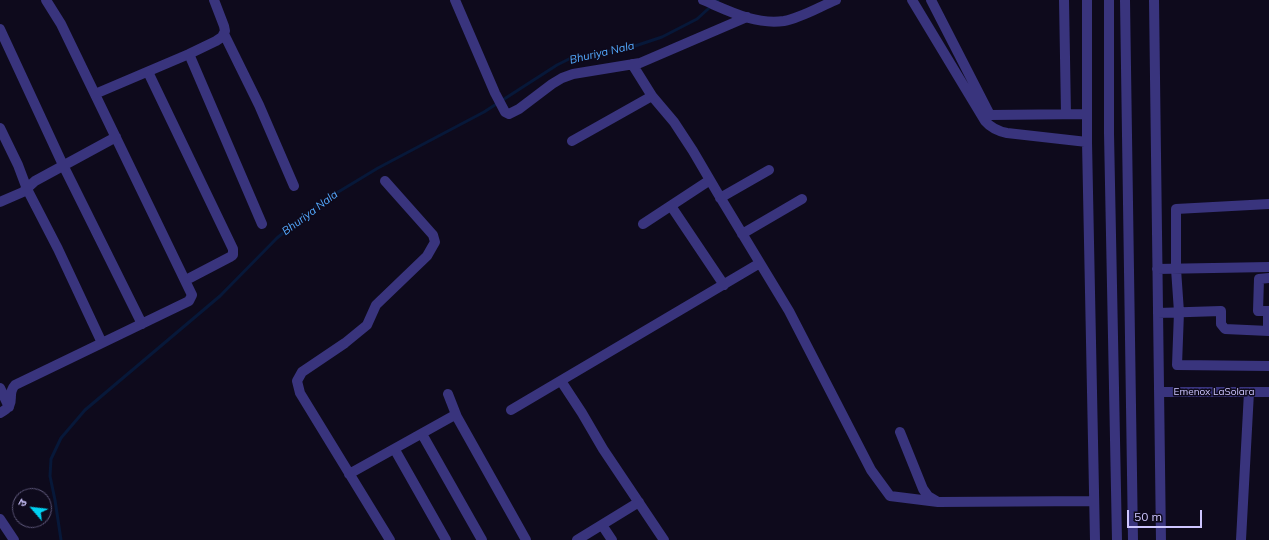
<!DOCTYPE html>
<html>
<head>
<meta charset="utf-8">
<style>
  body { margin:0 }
  #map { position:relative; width:1269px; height:540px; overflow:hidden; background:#0e0a1c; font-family:Mulish,"Noto Sans Devanagari",sans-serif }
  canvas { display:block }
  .north { position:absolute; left:12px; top:488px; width:40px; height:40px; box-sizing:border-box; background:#0e0a1c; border:1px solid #5b5577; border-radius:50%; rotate:298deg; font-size:11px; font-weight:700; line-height:16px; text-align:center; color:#cec6ff }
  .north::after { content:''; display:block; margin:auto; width:14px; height:18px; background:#00d1f1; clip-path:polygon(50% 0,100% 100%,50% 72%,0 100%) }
  .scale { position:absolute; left:1127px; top:510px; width:75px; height:18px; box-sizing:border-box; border:2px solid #cec6ff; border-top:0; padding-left:5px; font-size:12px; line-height:14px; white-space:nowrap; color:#cec6ff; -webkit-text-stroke:3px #0e0a1c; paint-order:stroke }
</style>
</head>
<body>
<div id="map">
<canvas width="1269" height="540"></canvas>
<div class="north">उ</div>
<div class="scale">50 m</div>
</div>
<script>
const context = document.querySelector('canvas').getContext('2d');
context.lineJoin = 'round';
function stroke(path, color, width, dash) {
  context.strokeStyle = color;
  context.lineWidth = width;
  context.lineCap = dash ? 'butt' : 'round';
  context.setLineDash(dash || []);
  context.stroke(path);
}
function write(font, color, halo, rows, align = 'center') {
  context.font = font + ' Mulish,sans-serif';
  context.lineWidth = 3;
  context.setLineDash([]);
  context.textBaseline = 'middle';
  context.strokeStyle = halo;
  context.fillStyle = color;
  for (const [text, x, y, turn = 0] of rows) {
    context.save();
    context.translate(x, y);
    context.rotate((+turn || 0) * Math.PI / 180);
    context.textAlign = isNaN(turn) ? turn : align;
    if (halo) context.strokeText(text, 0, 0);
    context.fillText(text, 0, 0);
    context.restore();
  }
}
stroke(new Path2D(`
  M 61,540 L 55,500 L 50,476 L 51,459 L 61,438 L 85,410 L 220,296 L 277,238 L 320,203 L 378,168 L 484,112 L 557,65 L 573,57 L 629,48 L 662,37 L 697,19 L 718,0`), '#071839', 3);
stroke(new Path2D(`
  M 455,0 L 495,93 L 505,112 L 509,114 L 519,109 L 552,84 L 562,78 L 573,74 L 640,63 L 747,17
  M 703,0 C 729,11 755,25 784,21 C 801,18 819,7 836,0
  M 912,0 L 985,121 C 991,128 997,131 1007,133 L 1087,142
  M 931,0 L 990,115 L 1087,114
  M 1064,0 L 1066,114
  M 1087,0 L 1087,142 L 1095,540
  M 1109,0 L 1109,133 L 1117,540
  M 1125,0 L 1133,540
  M 1154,0 L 1161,540
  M 0,29 L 63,165 L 142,324
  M 224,34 L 259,105 L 294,186
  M 189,54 L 262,224
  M 632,64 L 652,96 L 674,122 L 693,151 L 717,192 L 789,311 L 871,470 L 890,496 L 938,502
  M 148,72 L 233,249 L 233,255 L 230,257 L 186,280
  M 95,94 L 189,54 L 216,41 L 222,37 L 225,31 L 224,26 L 214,0
  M 0,128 L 18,165 L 27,189 L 58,249 L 102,343
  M 572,141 L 652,96
  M 385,181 L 433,235 L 435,242 L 427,256 L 376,305 L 367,325 L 345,343 L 302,372 L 297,381 L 300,393 L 390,540
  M 720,198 L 769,170
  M 0,202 L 23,192 L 35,181 L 116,137
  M 1269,204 L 1176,209 L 1176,269 L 1179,312 L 1177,365 L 1269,366
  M 671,206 L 724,285
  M 643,224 L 710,180
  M 742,234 L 802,199
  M 1157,269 L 1269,267
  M 1269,278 L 1259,279 L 1258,311 L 1269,311
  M 1158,313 L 1221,311 L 1221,324 L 1225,329 L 1269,331
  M 1268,331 L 1268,311
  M 561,381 L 582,413 L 603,449 L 664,540
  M 0,388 L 9,407
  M 1159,392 L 1269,392
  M 448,394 L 457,417
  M 511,410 L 760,263
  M 0,413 C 19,403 5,396 15,385 L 189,301 L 192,295 L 61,24 L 46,0
  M 900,432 L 923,489 L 928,496 L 938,502 L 1094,501
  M 422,434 L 482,540
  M 395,450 L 446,540
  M 349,474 L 453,416 L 457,417 L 526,540
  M 0,519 L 14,540
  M 602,525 L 612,540
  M 577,540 L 639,502
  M 1241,540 L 1249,392`), '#39347d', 10);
write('10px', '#cec6ff', '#0e0a1c', [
  ["Emenox LaSolara",1214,392]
]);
write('italic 11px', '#54aaff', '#0e0a1c', [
  ["Bhuriya Nala",602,53,-13],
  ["Bhuriya Nala",310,213,-37]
]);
</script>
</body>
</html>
